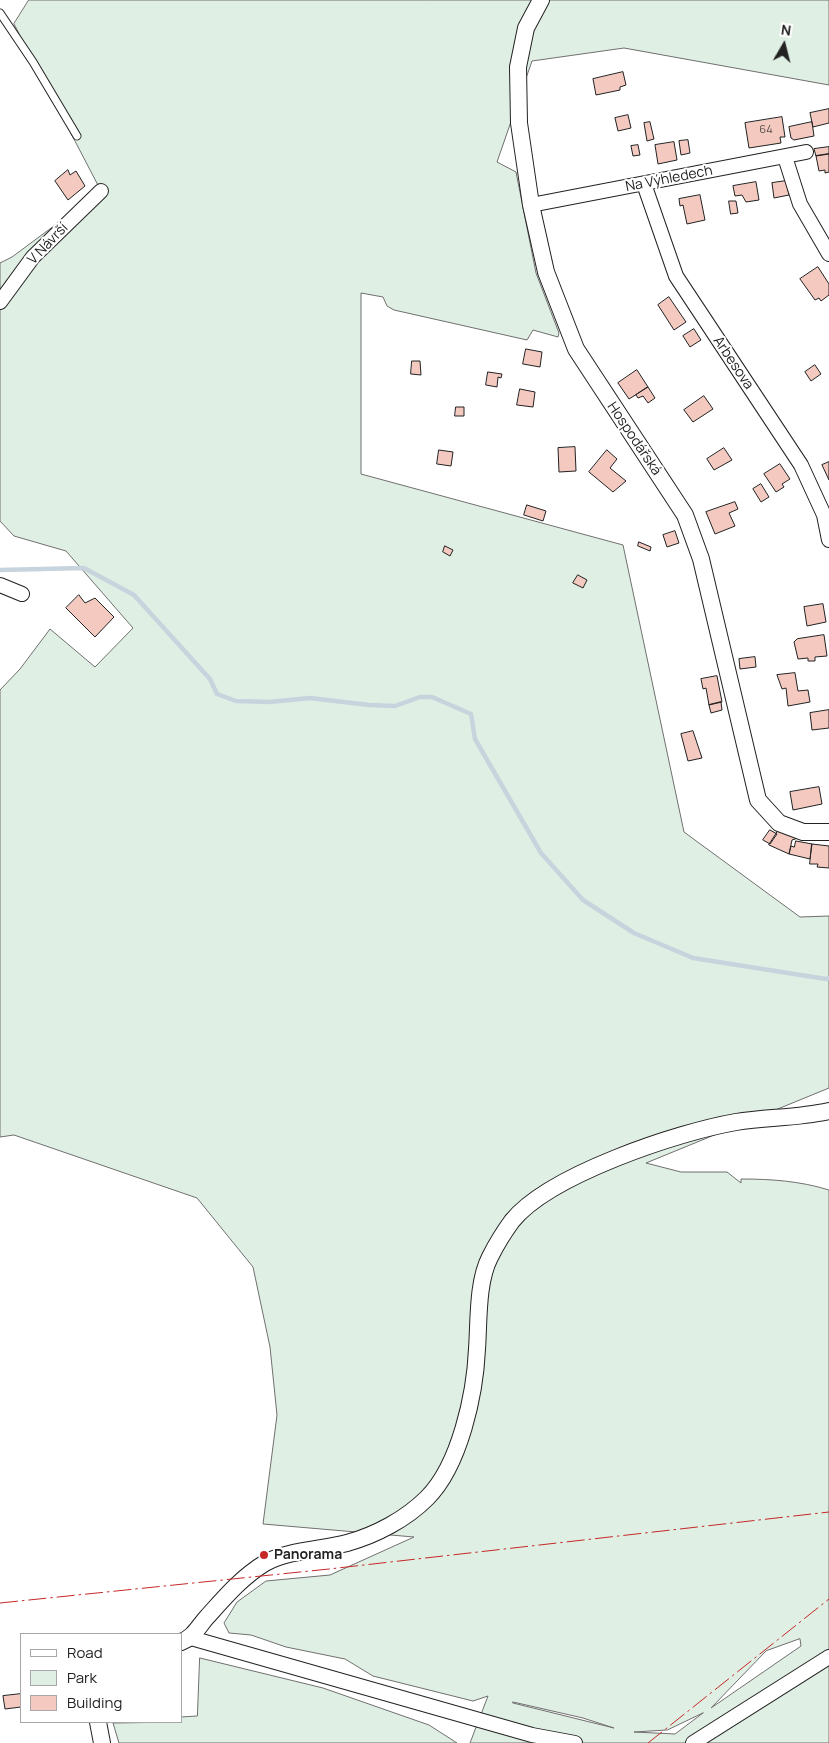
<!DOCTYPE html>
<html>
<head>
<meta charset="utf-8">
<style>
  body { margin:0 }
  #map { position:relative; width:829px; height:1743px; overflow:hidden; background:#fff; font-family:Manrope,sans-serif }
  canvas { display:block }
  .legend { position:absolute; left:20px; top:1633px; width:162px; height:90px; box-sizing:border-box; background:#fff; border:1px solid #a7a7a7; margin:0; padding:6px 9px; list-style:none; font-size:15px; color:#222 }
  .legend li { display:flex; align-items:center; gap:10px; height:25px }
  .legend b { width:25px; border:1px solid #a7a7a7 }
  .north { position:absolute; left:759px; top:20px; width:50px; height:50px; -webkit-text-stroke:4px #fff; paint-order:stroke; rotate:8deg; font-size:14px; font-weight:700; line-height:20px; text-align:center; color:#222 }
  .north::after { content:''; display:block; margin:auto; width:18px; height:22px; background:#222; clip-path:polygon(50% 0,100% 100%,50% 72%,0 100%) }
</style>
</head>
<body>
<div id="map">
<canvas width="829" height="1743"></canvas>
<ul class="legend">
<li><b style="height:6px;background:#fff"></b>Road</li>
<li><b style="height:14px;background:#e0efe3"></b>Park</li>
<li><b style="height:14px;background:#f3c9c0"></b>Building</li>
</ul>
<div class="north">N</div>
</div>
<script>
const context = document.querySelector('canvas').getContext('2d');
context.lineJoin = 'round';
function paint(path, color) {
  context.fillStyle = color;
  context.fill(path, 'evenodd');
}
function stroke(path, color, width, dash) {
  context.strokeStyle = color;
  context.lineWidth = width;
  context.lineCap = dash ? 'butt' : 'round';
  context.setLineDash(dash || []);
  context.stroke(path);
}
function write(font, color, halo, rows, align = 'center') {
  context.font = font + ' Manrope,sans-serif';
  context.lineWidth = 4;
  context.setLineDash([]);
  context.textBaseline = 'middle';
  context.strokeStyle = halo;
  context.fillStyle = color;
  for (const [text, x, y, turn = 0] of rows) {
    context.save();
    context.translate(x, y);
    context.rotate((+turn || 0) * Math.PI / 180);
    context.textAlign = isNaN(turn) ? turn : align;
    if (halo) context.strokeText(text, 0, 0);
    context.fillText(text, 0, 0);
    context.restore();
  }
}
const green = new Path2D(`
  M 29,0 L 829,0 L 829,85 L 624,48 L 532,61 L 497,162 L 516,172 L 536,273 L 559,333 L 558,337 L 533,330 L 527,340 L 394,310 L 387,306 L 383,297 L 361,293 L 361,474 L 623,545 L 684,832 L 800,917 L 829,916 L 829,1088 L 646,1163 L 681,1172 L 727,1172 L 741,1183 L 741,1179 C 771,1179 800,1181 829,1190 L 829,1743 L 470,1743 L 488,1696 L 473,1701 L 373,1676 L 345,1659 L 286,1647 L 251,1635 L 229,1633 L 224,1623 L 237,1602 L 266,1581 L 330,1575 L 414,1537 L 263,1524 L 277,1415 L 270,1347 L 253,1267 L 197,1198 L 14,1135 L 0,1137 L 0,690 L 20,669 L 50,629 L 95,667 L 133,628 L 66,551 L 14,536 L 0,521 L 0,263 L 12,257 L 101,191 L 14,24 ZM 800,1639 L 801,1646 L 711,1708 L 766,1651 ZM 513,1702 L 583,1718 L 614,1728 L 513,1703 ZM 703,1713 L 675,1734 L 634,1732 L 667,1730 Z
  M 200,1658 L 323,1688 L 429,1725 L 457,1743 L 119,1743 L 113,1723 L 181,1722 L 181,1717 L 197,1716 Z`);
paint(green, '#e0efe3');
stroke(green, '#6f6f6f', 1);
stroke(new Path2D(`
  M 0,570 L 84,568 L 134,595 L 210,679 L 217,694 L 236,701 L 269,702 L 310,698 L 369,705 L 395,706 L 420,697 L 432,697 L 471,714 L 475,739 L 541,853 L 583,900 L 634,933 L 693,958 L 826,979 L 829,978`), '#c7d3dd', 4.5);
const building = new Path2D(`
  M 623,72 L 626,85 L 620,87 L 620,90 L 596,95 L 593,79 Z
  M 829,109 L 829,123 L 813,127 L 810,113 Z
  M 628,115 L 631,128 L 618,131 L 615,118 Z
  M 782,117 L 785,137 L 780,137 L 781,143 L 749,148 L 745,123 Z
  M 650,122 L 654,139 L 647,141 L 644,123 Z
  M 812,122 L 814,136 L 794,140 L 791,138 L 789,127 Z
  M 688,140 L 690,153 L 681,155 L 679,141 Z
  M 674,142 L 677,160 L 658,164 L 655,145 Z
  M 638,145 L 640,155 L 633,156 L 631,146 Z
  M 829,147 L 829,154 L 816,156 L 814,149 Z
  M 829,154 L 829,172 L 825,173 L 825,170 L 819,171 L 816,156 Z
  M 68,170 L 70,175 L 76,171 L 85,186 L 68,200 L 55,181 Z
  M 786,181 L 789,195 L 774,198 L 772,183 Z
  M 756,182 L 759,200 L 746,202 L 742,195 L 735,196 L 733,186 Z
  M 700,195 L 705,220 L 687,224 L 683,205 L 680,206 L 679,199 Z
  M 729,201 L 736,201 L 738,213 L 731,214 Z
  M 818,267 L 829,284 L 829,295 L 821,301 L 819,298 L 815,300 L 800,279 Z
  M 669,297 L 686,322 L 674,330 L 658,305 Z
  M 694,329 L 701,340 L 690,347 L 683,336 Z
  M 526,349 L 542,352 L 540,367 L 523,364 Z
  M 412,361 L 420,361 L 421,375 L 411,374 Z
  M 815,365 L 821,374 L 811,381 L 805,372 Z
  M 637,370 L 648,387 L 629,399 L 618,383 Z
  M 488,372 L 502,374 L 501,378 L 498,377 L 497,387 L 486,385 Z
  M 648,387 L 655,398 L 648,403 L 643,396 L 638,398 L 636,395 Z
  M 520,389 L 535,392 L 533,407 L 517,405 Z
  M 704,396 L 713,409 L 693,422 L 684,410 Z
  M 456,407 L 464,407 L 464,416 L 455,416 Z
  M 575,447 L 576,471 L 559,472 L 558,448 Z
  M 724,448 L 732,460 L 714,470 L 707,459 Z
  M 439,450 L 453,452 L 451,466 L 437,464 Z
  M 607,450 L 617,459 L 610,468 L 626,481 L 613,492 L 589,472 Z
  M 829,462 L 829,480 L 822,465 Z
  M 780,464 L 790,479 L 782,484 L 784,487 L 776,492 L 764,474 Z
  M 761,484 L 769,497 L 761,502 L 753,489 Z
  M 735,502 L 738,509 L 729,513 L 735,526 L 715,534 L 706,512 Z
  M 527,505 L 546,511 L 543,521 L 524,515 Z
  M 675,531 L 679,543 L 667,547 L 663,535 Z
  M 639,542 L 651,547 L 650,551 L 638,546 Z
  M 445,546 L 453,550 L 450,556 L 443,552 Z
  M 578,575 L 587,580 L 583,588 L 573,583 Z
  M 79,595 L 85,603 L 95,598 L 114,617 L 95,637 L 66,608 Z
  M 823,604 L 826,622 L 807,626 L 804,607 Z
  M 824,635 L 827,656 L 815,657 L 815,661 L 808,661 L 808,658 L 798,659 L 794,642 L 797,639 Z
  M 755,657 L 756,667 L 740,669 L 739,659 Z
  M 795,673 L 798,691 L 808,690 L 810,702 L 788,706 L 786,688 L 782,689 L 777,675 Z
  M 717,676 L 722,702 L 709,705 L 706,688 L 703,689 L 701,679 Z
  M 721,702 L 722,710 L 711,713 L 709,705 Z
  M 829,710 L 829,728 L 812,730 L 810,713 Z
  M 693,731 L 702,758 L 688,761 L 681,734 Z
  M 819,787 L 822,804 L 793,810 L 790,792 Z
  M 770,830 L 777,834 L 770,844 L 763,840 Z
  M 778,831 L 798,838 L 792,840 L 789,854 L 769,845 Z
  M 796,841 L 812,844 L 810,859 L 789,854 L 791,846 L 794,847 Z
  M 812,844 L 829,846 L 829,868 L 817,867 L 818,864 L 810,864 Z
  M 21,1694 L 21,1707 L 5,1709 L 3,1696 Z`);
paint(building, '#f3c9c0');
stroke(building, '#222', 1);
const service = new Path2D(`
  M 0,13 L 33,62 L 77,136`);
const minor = new Path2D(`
  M 785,157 L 800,204 L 829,254
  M 644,184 L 676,276 L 801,465 L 824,515 L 829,540
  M 531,205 L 806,152
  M 0,302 L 33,257 L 101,191
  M 0,585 L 22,594
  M 191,1638 L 532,1735 L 575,1743
  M 693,1743 L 829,1657`);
const tertiary = new Path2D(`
  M 541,0 L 526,28 L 518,67 L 519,123 L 531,205 L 546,272 L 576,349 L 685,515 L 701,559 L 758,800 L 779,823 L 803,832 L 829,832
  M 181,1642 C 194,1637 198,1627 207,1617 C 225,1597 242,1577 265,1563 C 289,1550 321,1550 347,1543 C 376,1535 406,1519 427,1498 C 460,1465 475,1394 477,1349 C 479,1321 477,1282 490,1257 C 496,1245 504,1232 512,1221 C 549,1175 678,1132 736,1122 C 767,1117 798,1118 829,1111
  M 98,1722 L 102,1743`);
stroke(service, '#222', 9);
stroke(minor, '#222', 16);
stroke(tertiary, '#222', 18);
stroke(service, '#fff', 7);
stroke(minor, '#fff', 14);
stroke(tertiary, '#fff', 16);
stroke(new Path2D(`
  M 0,1603 L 329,1569 L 829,1512
  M 648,1743 L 829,1599`), '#c62828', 1, [18, 4, 2.5, 4]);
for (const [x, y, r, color] of [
  [264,1555,5,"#c62828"]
]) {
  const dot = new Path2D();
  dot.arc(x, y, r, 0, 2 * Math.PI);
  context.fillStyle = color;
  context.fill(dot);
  stroke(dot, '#fff', 2);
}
write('11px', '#564c4a', null, [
  ["64",766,130]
]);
write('14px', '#222', '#fff', [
  ["Na Výhledech",669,179,-11],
  ["V Návrší",48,244,-46],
  ["Arbesova",733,363,56],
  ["Hospodářská",634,439,56]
]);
write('bold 14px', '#222', '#fff', [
  ["Panorama",274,1555]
], 'left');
</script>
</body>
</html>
